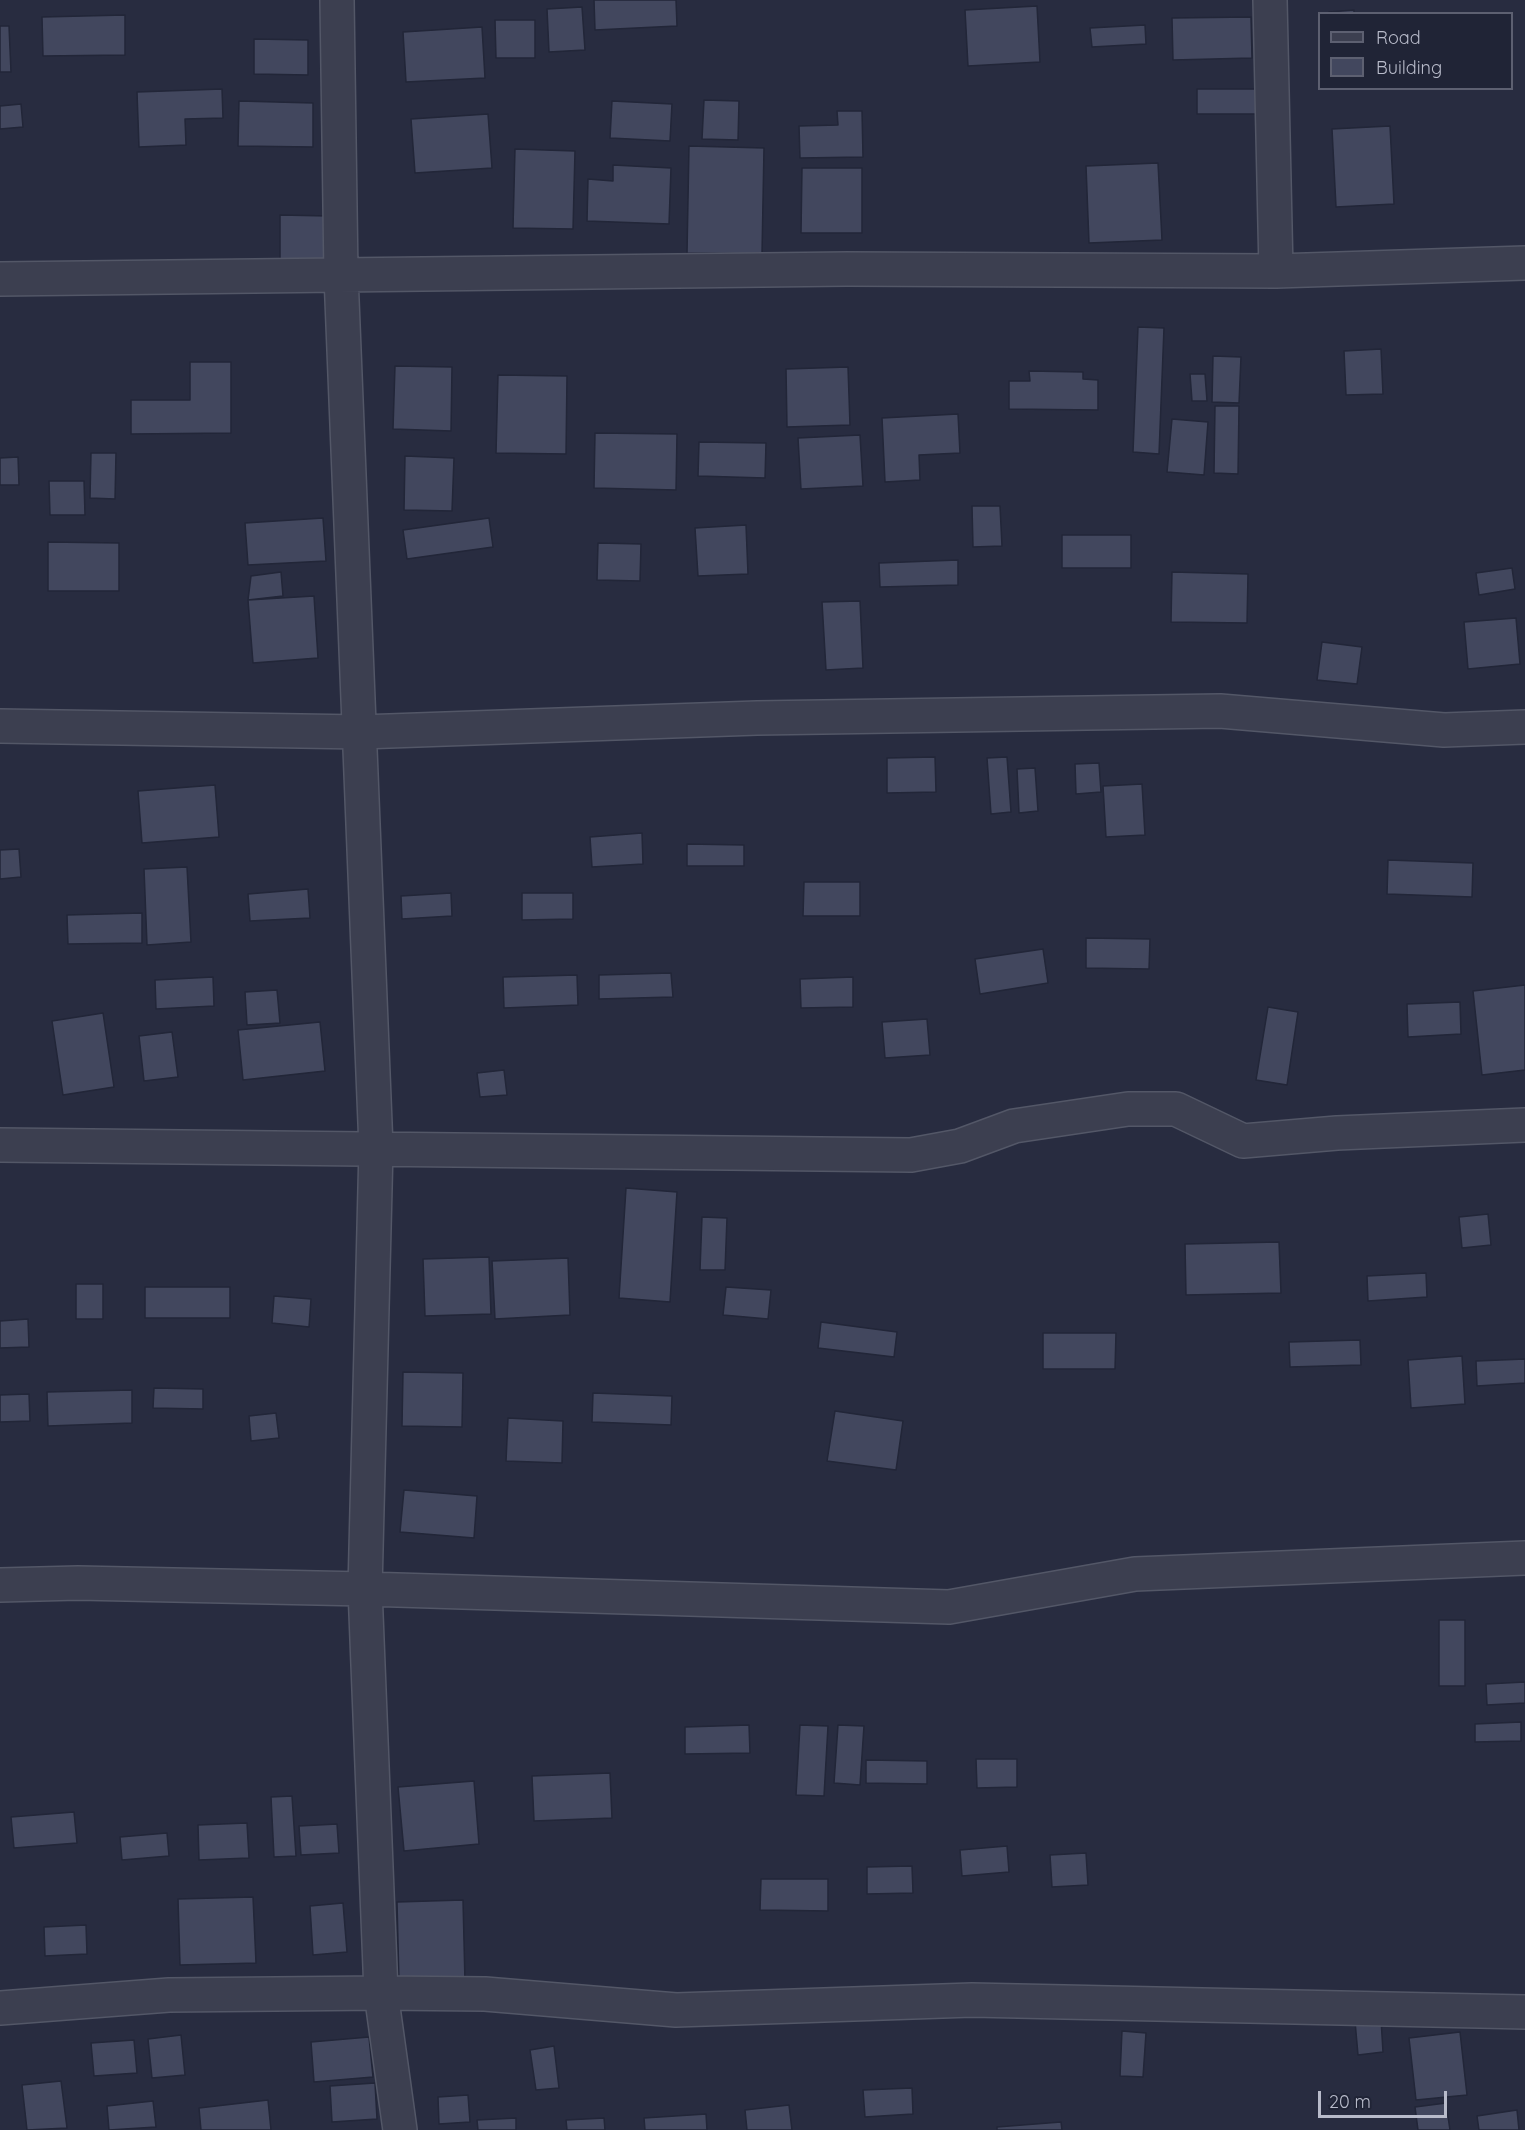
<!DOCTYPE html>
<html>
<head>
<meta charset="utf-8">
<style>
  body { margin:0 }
  #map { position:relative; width:1525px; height:2130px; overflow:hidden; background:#282c40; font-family:Quicksand,sans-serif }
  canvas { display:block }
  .legend { position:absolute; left:1318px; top:12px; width:195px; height:78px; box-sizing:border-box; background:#202436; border:2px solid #5d6071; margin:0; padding:8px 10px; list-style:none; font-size:18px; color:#b8bbca }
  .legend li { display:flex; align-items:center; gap:12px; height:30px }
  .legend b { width:30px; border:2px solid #5d6071 }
  .scale { position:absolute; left:1318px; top:2091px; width:129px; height:27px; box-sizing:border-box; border:3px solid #b8bbca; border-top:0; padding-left:8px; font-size:18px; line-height:21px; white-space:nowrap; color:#b8bbca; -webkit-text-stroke:4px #202436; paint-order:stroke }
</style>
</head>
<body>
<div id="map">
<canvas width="1525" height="2130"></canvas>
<ul class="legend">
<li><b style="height:8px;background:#3c3f50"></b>Road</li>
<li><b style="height:16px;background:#42475e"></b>Building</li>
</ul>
<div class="scale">20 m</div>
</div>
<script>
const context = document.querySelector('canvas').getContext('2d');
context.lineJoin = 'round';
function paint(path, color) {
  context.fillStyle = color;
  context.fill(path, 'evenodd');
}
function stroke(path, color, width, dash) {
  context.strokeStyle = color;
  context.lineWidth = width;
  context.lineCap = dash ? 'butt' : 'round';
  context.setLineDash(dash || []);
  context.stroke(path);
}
const building = new Path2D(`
  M 594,0 L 676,0 L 677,26 L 595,30 Z
  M 1037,6 L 1040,62 L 968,66 L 965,10 Z
  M 582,7 L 585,50 L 549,52 L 547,9 Z
  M 1354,10 L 1354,14 L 1329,14 L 1329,12 Z
  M 125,15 L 125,55 L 43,56 L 42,17 Z
  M 1251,17 L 1252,58 L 1173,60 L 1172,18 Z
  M 495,20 L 535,20 L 535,58 L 496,58 Z
  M 1145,25 L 1146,44 L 1092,47 L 1090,28 Z
  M 0,26 L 9,26 L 11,72 L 0,72 Z
  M 482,27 L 485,78 L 406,82 L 403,32 Z
  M 254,39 L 308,40 L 308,75 L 254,74 Z
  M 222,89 L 223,118 L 185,119 L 186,145 L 139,147 L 137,92 Z
  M 1197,89 L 1263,89 L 1263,114 L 1197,114 Z
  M 704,100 L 739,101 L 738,140 L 702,139 Z
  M 239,101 L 313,103 L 313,147 L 238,146 Z
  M 612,101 L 672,104 L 670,141 L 610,138 Z
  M 21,104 L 23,127 L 0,129 L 0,106 Z
  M 837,111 L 862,111 L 863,157 L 800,158 L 799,126 L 838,125 Z
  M 488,114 L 492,168 L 415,173 L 411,119 Z
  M 1390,126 L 1394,204 L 1336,207 L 1332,129 Z
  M 689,146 L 764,148 L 762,254 L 687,253 Z
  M 515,149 L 575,151 L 573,229 L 513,228 Z
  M 1158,163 L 1162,240 L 1089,243 L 1086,166 Z
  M 613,165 L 671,168 L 669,224 L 587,221 L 588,179 L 613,181 Z
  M 802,168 L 862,168 L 862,233 L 801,233 Z
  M 280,215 L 328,216 L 329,266 L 280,265 Z
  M 1138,327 L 1164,328 L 1159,454 L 1133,452 Z
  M 1381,349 L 1383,394 L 1346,395 L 1344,351 Z
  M 1213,356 L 1241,357 L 1239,403 L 1212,402 Z
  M 190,362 L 231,362 L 231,433 L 131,434 L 131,400 L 190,400 Z
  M 395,366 L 452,367 L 451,431 L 393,429 Z
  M 848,367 L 850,425 L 787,427 L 786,369 Z
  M 1029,371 L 1083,372 L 1083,379 L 1098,380 L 1098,410 L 1009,409 L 1009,381 L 1030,381 Z
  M 1190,374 L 1205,374 L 1207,401 L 1192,401 Z
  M 498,375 L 567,376 L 566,454 L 496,453 Z
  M 1215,406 L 1239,406 L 1238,474 L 1214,473 Z
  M 958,414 L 960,453 L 919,455 L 920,480 L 885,482 L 882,418 Z
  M 1172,419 L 1208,422 L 1204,475 L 1167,472 Z
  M 595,433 L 677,434 L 676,490 L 594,488 Z
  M 860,435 L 863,486 L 801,489 L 798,438 Z
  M 699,442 L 766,443 L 765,478 L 698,476 Z
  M 91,453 L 116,453 L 115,499 L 90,498 Z
  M 405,456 L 454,458 L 452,511 L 404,510 Z
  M 18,457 L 19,485 L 0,485 L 0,458 Z
  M 49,481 L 84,481 L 85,515 L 50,515 Z
  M 972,506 L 1000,506 L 1002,546 L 973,547 Z
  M 323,518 L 326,561 L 248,565 L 245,523 Z
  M 489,518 L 493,547 L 407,559 L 403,530 Z
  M 746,525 L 748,574 L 698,576 L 695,528 Z
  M 1062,535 L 1131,535 L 1131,568 L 1062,568 Z
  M 48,542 L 119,543 L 119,591 L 48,591 Z
  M 598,543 L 641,544 L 640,581 L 597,580 Z
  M 958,560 L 958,585 L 880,587 L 879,563 Z
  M 1512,568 L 1515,589 L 1479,595 L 1476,573 Z
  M 281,572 L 283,596 L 248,600 L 251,576 Z
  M 1172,572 L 1248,574 L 1247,623 L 1171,622 Z
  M 314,596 L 318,658 L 253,663 L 248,600 Z
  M 860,601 L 863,668 L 826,670 L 822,602 Z
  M 1516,618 L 1520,664 L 1468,669 L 1464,622 Z
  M 1322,642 L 1362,647 L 1357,684 L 1317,680 Z
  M 935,757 L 936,792 L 887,793 L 887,758 Z
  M 1007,757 L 1011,812 L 991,814 L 987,758 Z
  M 1099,763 L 1101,792 L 1076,794 L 1075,764 Z
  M 1035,768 L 1038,811 L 1019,813 L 1017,769 Z
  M 1142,784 L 1145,835 L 1106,837 L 1103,786 Z
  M 215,785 L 219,837 L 142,843 L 138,791 Z
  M 642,833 L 643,864 L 592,867 L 590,837 Z
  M 687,844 L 744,845 L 744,866 L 687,866 Z
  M 19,849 L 21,877 L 0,879 L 0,850 Z
  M 1388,860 L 1473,863 L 1472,897 L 1387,894 Z
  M 187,867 L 191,942 L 147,945 L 144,869 Z
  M 804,882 L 860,882 L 860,916 L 803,916 Z
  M 308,889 L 310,918 L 250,921 L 248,894 Z
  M 451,893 L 452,916 L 402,919 L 401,896 Z
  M 522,893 L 573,893 L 573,919 L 522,920 Z
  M 142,913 L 142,943 L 68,944 L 67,915 Z
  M 1086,938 L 1150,939 L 1149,969 L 1086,968 Z
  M 1043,949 L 1048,983 L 980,994 L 975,959 Z
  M 671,973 L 673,997 L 599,999 L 599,975 Z
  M 577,975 L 578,1005 L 504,1008 L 503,977 Z
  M 213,977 L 214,1006 L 156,1009 L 155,980 Z
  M 853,977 L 853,1007 L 801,1008 L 800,979 Z
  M 1525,985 L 1525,1070 L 1482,1075 L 1473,991 Z
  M 277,990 L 280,1023 L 247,1025 L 245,992 Z
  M 1460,1002 L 1461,1034 L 1408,1037 L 1407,1004 Z
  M 1268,1007 L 1298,1012 L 1287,1085 L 1256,1080 Z
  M 103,1013 L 114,1087 L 63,1095 L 52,1021 Z
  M 927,1019 L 930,1055 L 885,1058 L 882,1022 Z
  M 320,1022 L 325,1071 L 243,1080 L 238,1030 Z
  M 172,1032 L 178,1077 L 144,1081 L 139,1036 Z
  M 504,1070 L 507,1095 L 480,1097 L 477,1073 Z
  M 626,1188 L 677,1192 L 670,1302 L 619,1298 Z
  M 1488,1214 L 1491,1245 L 1462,1248 L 1459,1217 Z
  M 702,1217 L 727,1218 L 725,1270 L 700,1270 Z
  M 1279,1242 L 1281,1293 L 1186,1295 L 1185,1244 Z
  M 489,1257 L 491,1314 L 425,1316 L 423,1259 Z
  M 568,1258 L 570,1315 L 495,1319 L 492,1261 Z
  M 1426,1273 L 1427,1297 L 1368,1301 L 1367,1276 Z
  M 76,1284 L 103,1284 L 103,1319 L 76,1319 Z
  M 145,1287 L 230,1287 L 230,1318 L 145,1318 Z
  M 726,1287 L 771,1290 L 768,1319 L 723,1315 Z
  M 274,1296 L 311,1299 L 309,1327 L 272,1323 Z
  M 28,1319 L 29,1347 L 0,1348 L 0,1321 Z
  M 821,1322 L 897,1332 L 894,1357 L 818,1348 Z
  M 1043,1333 L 1116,1333 L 1115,1369 L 1043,1369 Z
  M 1360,1340 L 1361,1365 L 1290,1367 L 1289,1342 Z
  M 1462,1356 L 1465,1404 L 1411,1408 L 1408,1360 Z
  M 1525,1359 L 1525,1383 L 1477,1386 L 1476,1361 Z
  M 403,1372 L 463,1373 L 462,1427 L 402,1426 Z
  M 154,1388 L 203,1389 L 203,1409 L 153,1408 Z
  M 132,1390 L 132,1423 L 48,1426 L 47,1392 Z
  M 593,1393 L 672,1396 L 671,1425 L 592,1422 Z
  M 29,1394 L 30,1421 L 0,1422 L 0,1395 Z
  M 835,1411 L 903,1421 L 896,1470 L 827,1461 Z
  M 276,1413 L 279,1438 L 251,1441 L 249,1416 Z
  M 508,1418 L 563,1421 L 562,1463 L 506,1461 Z
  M 404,1490 L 477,1496 L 474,1538 L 400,1532 Z
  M 1439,1620 L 1465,1620 L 1465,1686 L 1439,1686 Z
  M 1525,1682 L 1525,1703 L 1487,1705 L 1486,1684 Z
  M 1521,1722 L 1521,1741 L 1475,1742 L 1475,1724 Z
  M 749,1725 L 750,1753 L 685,1754 L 685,1727 Z
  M 800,1725 L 828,1726 L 824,1796 L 796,1795 Z
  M 838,1725 L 864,1726 L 860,1785 L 834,1783 Z
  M 976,1759 L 1017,1759 L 1017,1787 L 977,1788 Z
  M 866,1760 L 927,1761 L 927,1784 L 866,1783 Z
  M 610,1773 L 612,1818 L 534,1821 L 532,1776 Z
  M 474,1781 L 479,1844 L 404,1851 L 398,1787 Z
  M 292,1796 L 296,1856 L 274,1857 L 271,1797 Z
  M 74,1812 L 77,1843 L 14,1848 L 11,1817 Z
  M 247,1823 L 249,1858 L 199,1860 L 198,1825 Z
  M 337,1824 L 339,1853 L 301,1855 L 299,1826 Z
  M 167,1833 L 169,1856 L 122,1860 L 120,1837 Z
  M 1007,1846 L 1009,1872 L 962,1876 L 960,1850 Z
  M 1086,1853 L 1088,1885 L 1052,1887 L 1050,1855 Z
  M 912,1866 L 913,1893 L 867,1894 L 867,1867 Z
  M 761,1879 L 828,1879 L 828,1911 L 760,1910 Z
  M 253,1897 L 256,1963 L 180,1965 L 178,1899 Z
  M 463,1900 L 465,1982 L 399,1983 L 397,1902 Z
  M 343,1903 L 347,1952 L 313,1955 L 310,1906 Z
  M 86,1925 L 87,1954 L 45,1956 L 44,1927 Z
  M 1381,2019 L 1383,2052 L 1358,2055 L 1355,2021 Z
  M 1122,2031 L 1146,2033 L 1143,2077 L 1120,2076 Z
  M 1460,2032 L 1467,2095 L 1416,2100 L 1409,2038 Z
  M 181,2035 L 185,2075 L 152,2078 L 148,2039 Z
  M 369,2037 L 373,2077 L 314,2082 L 311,2042 Z
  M 134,2040 L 137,2073 L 94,2076 L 91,2043 Z
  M 554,2046 L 559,2088 L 536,2090 L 530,2050 Z
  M 61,2081 L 67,2128 L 27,2130 L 22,2085 Z
  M 375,2083 L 377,2119 L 332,2122 L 330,2086 Z
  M 912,2088 L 913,2114 L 865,2117 L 863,2090 Z
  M 468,2095 L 470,2122 L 439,2124 L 438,2097 Z
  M 268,2100 L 271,2130 L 201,2130 L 199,2108 Z
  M 153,2101 L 156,2127 L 109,2130 L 107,2106 Z
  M 1446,2103 L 1450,2130 L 1418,2130 L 1415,2107 Z
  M 789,2105 L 792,2130 L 747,2130 L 745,2110 Z
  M 1517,2110 L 1519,2130 L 1479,2130 L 1477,2116 Z
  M 706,2114 L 707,2130 L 645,2130 L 644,2118 Z
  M 516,2118 L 516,2130 L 478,2130 L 477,2120 Z
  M 604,2118 L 605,2130 L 567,2130 L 566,2120 Z
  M 1061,2122 L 1062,2130 L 997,2130 L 997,2127 Z`);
paint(building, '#42475e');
stroke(building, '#222638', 1.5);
const street = new Path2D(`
  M 337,0 L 341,275 L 376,1148 L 365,1589 L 381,1993 L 400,2130
  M 1270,0 L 1276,271
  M 0,279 L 847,269 L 1276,271 L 1525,263
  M 0,726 L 361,732 L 757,718 L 1220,711 L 1444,730 L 1525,727
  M 0,1145 L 911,1155 L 960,1146 L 1014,1126 L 1128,1109 L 1176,1109 L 1243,1141 L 1337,1133 L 1525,1125
  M 0,1585 L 78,1583 L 365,1589 L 949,1607 L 1135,1574 L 1525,1558
  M 0,2008 L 169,1995 L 381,1993 L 485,1994 L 676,2010 L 972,2000 L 1525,2012`);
stroke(street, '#535767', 36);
stroke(street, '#3c3f50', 33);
</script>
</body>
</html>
